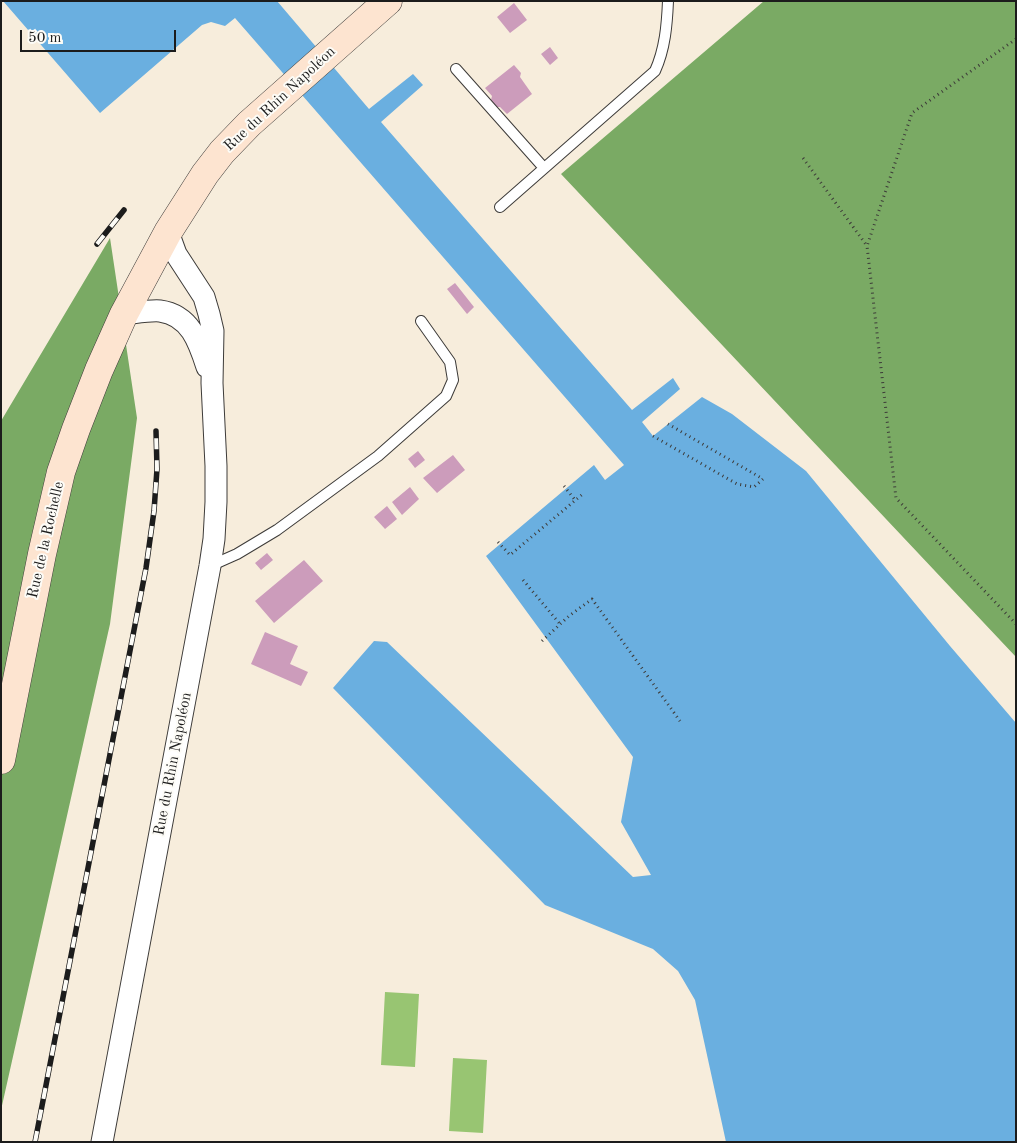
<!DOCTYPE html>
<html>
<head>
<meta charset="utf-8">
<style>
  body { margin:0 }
  #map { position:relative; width:1017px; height:1143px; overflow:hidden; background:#f7eddc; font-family:"Old Standard TT",serif }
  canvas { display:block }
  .frame { position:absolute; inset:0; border:2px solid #1c1c1c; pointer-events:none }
  .scale { position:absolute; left:20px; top:30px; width:156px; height:22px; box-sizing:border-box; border:2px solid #1c1c1c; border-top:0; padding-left:6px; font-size:15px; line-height:18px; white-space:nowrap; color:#1c1c1c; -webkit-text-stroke:4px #fdfcf7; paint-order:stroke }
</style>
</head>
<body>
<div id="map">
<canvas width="1017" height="1143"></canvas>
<div class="frame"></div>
<div class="scale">50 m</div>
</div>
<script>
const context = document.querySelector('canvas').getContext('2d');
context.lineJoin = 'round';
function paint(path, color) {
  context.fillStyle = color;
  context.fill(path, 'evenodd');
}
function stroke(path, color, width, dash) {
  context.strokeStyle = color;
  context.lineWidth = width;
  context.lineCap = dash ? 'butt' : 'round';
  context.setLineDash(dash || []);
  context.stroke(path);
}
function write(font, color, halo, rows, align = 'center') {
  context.font = font + ' "Old Standard TT",serif';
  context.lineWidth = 4;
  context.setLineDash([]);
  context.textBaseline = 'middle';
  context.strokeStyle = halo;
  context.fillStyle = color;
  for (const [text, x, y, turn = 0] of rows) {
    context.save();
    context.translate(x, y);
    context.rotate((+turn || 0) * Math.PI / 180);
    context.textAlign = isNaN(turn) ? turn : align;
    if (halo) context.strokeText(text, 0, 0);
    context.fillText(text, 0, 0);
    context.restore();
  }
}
paint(new Path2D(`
  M 385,992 L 419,994 L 415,1067 L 381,1065 Z
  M 453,1058 L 487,1060 L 483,1133 L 449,1131 Z`), '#98c572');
paint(new Path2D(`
  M 764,1 L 1016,1 L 1016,657 L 561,174 Z
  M 110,238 L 137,418 L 110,624 L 1,1110 L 1,421 Z`), '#7aaa64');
paint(new Path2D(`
  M 3,1 L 277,1 L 369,109 L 413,74 L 423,85 L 381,122 L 632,410 L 673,378 L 680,389 L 642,422 L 653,436 L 702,397 L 732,414 L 806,471 L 950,646 L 1016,723 L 1016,1142 L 726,1142 L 695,1000 L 678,971 L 653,949 L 545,905 L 333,688 L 374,641 L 387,642 L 633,877 L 651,875 L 621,822 L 633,757 L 486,556 L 594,465 L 605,480 L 624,465 L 235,18 L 225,26 L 211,22 L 202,25 L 100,113 Z`), '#6aafe0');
paint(new Path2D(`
  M 514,3 L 527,20 L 510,33 L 497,17 Z
  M 550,47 L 558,58 L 550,65 L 541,54 Z
  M 514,65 L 521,73 L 520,77 L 532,94 L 507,114 L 500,107 L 496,107 L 493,103 L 491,100 L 492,96 L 485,88 Z
  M 455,283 L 474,307 L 467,314 L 447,289 Z
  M 418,451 L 425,460 L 415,468 L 408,459 Z
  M 453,455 L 465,470 L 437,493 L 423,478 Z
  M 410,487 L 419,499 L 402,515 L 392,502 Z
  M 387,506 L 397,519 L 385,529 L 374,517 Z
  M 267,553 L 273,560 L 261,570 L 255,563 Z
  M 304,560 L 323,581 L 274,623 L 255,601 Z
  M 265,632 L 298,646 L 290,664 L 308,672 L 301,686 L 251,664 Z`), '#cc9cbb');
const lane = new Path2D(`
  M 456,69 L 544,168
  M 500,207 L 655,71 C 665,49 667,25 668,1
  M 210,566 L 237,554 L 277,530 L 378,456 L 446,396 L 453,380 L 450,362 L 421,321`);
const street = new Path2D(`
  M 124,314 C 134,313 151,310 160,311 C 190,315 199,342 207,367
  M 102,1142 L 210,566 L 214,539 L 216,502 L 216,466 L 212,383 L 213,331 L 209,314 L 204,297 L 176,254 L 168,232`);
const secondary = new Path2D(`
  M 1,760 L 42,554 L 61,472 L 76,429 L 99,370 L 124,314 L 168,232 L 205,174 L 222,152 L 249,124 L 388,1`);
stroke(lane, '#3d3b39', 12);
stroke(street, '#3d3b39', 23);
stroke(secondary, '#3d3b39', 29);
stroke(new Path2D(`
  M 1016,39 L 912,113 L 867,246 L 896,498 L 1016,624
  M 803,158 L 867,246
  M 653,436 L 737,484 L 754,487 L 763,479 L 668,424
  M 564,486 L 575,500
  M 498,542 L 510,555 L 584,493
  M 523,580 L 560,624
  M 542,641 L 569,616 L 592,599 L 680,721`), '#3d3b39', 3, [1, 4]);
stroke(lane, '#fff', 10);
stroke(street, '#fff', 21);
stroke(secondary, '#fde4d0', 28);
const rail = new Path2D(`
  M 97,244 L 124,210
  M 35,1142 L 146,568 L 154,511 L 157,469 L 156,431`);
stroke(rail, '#1c1c1c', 5.5);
stroke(rail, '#fdfcf7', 4, [11]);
write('15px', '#1c1c1c', '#fdfcf7', [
  ["Rue du Rhin Napoléon",280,99,-43],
  ["Rue de la Rochelle",46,540,-77],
  ["Rue du Rhin Napoléon",173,764,-79]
]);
</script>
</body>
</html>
